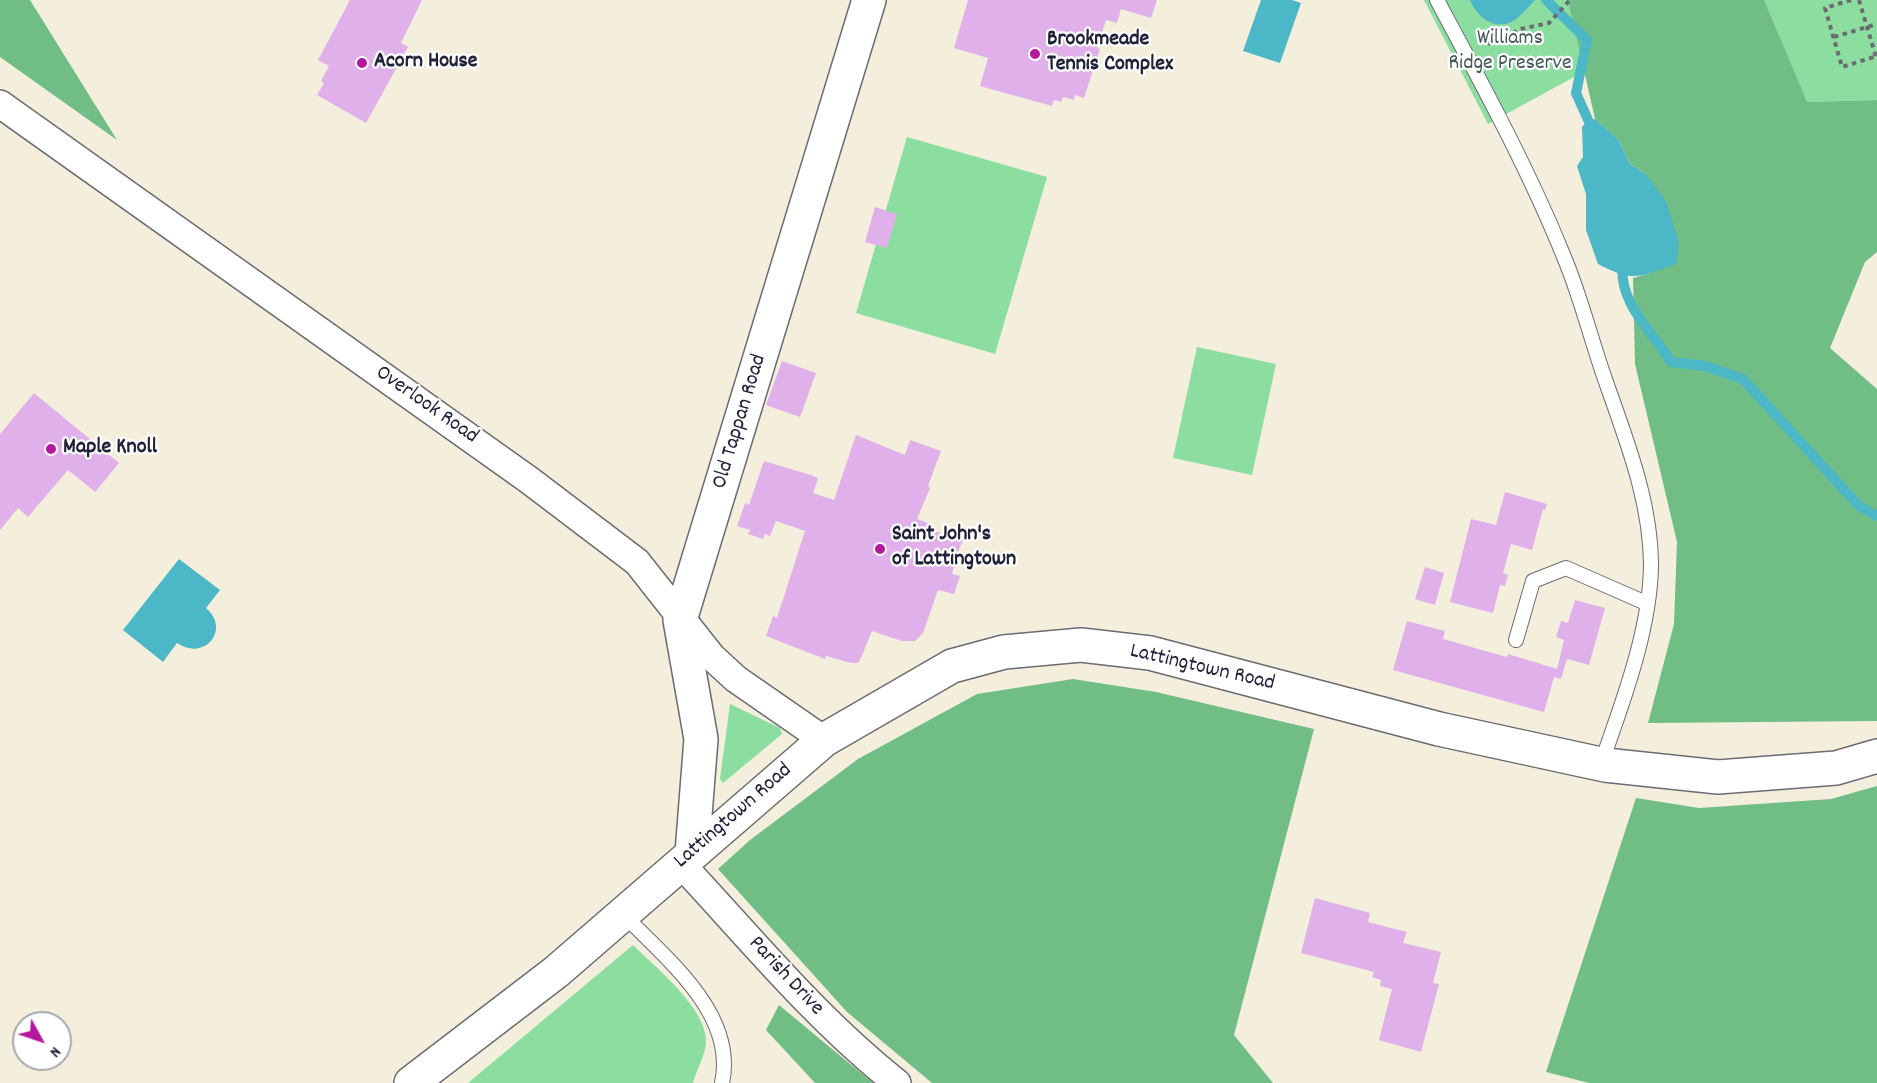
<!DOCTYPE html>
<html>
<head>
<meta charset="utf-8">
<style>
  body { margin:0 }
  #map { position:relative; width:1877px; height:1083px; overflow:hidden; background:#f4efdc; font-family:Dekko,sans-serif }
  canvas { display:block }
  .north { position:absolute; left:12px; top:1011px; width:60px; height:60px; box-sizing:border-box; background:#fff; border:2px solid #a7a7b1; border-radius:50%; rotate:130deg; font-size:16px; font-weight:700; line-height:24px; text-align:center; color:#22223b }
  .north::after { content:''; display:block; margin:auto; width:21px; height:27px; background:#b5179e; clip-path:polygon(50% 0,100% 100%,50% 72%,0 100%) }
</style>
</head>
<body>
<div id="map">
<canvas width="1877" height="1083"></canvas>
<div class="north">N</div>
</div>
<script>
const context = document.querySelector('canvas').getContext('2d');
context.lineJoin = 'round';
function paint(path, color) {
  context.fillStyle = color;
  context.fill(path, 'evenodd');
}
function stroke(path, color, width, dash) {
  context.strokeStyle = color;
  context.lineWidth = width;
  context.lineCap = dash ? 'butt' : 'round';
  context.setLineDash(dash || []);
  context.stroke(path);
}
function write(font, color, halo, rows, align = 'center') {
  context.font = font + ' Dekko,sans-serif';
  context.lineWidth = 4.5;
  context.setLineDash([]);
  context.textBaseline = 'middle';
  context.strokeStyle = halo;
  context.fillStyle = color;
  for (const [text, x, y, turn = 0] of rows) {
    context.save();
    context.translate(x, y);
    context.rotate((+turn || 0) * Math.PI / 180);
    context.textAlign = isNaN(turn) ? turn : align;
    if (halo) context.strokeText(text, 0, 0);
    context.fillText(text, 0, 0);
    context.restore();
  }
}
paint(new Path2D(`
  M 1424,0 L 1877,0 L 1877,100 L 1807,102 L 1693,12 L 1488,124 Z
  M 907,137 L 1047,177 L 995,354 L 856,313 Z
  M 1197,347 L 1276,364 L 1252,475 L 1173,458 Z
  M 730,704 L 780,728 L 782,734 L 723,783 L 720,779 Z
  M 633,945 C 655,967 709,1010 706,1043 C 705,1056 696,1071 693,1083 L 468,1083 Z`), '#8bde9f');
paint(new Path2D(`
  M 0,0 L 30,0 L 117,140 L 0,57 Z
  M 1568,0 L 1764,0 L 1807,102 L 1877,100 L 1877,252 L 1865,262 L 1830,348 L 1877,389 L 1877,721 L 1648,723 L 1674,624 L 1677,542 L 1635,364 L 1633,278 L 1651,273 L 1646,174 L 1630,164 L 1618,139 L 1595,119 Z
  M 1073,679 L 1156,692 L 1314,729 L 1234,1035 L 1273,1083 L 932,1083 L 847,1012 L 718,869 L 750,840 L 858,759 L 977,694 Z
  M 1877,786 L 1877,1083 L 1589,1083 L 1546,1072 L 1636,798 L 1699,808 L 1831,799 Z
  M 779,1005 L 873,1083 L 815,1083 L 766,1030 Z`), '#70bd86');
paint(new Path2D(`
  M 1261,0 L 1292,0 L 1301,3 L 1280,63 L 1243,51 Z
  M 1470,0 L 1535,0 C 1528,7 1518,20 1509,23 C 1491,29 1476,15 1470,0 Z
  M 1595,119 L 1618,139 L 1630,164 L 1646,174 L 1667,203 L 1679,243 L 1676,264 C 1639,277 1634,283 1598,264 L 1586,230 L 1586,194 L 1577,166 L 1583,157 L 1582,127 L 1588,120 Z
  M 179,559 L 220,590 L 206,608 C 231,629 205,662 177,643 L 163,662 L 123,630 Z`), '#4bb7c7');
stroke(new Path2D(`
  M 1546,0 L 1587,40 L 1576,93 L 1593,131
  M 1623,262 C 1617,302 1652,331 1671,362 L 1705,366 L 1743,379 L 1859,506 L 1877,516`), '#4bb7c7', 10);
paint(new Path2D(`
  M 350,0 L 422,0 L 401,43 L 408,47 L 366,123 L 317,95 L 324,83 L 321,81 L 329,66 L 318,60 Z
  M 968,0 L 1157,0 L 1151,18 L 1121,9 L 1117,23 L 1106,20 L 1097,48 L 1100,49 L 1084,98 L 1075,95 L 1074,100 L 1063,97 L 1061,102 L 1054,100 L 1052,106 L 980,86 L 988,58 L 954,48 Z
  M 875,207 L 897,214 L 887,248 L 865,242 Z
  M 782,361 L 816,373 L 800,417 L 766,405 Z
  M 34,393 L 119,463 L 95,492 L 68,470 L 28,517 L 18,508 L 0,530 L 0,434 Z
  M 856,435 L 905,455 L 910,440 L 941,451 L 928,486 L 930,488 L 917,519 L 933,525 L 931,530 L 963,540 L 958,552 L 963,558 L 960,564 L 954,566 L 952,574 L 960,576 L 954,594 L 938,590 L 923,633 L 915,641 L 902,641 L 872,631 L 861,658 L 858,663 L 851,663 L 826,656 L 825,659 L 766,636 L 773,616 L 777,618 L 805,531 L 776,521 L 770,536 L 765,534 L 763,539 L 748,534 L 750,530 L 737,526 L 745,503 L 749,505 L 764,461 L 814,476 L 818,479 L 813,493 L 834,500 Z
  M 1505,492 L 1547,504 L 1545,510 L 1543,509 L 1532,550 L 1511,544 L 1503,573 L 1508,575 L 1505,586 L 1500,585 L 1493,613 L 1450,602 L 1471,519 L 1496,525 Z
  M 1425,567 L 1444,573 L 1435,605 L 1415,599 Z
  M 1575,600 L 1605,608 L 1589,665 L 1567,659 L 1561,679 L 1554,677 L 1544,712 L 1393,670 L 1407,621 L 1445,631 L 1443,639 L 1507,657 L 1508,654 L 1557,669 L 1564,640 L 1556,637 L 1561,621 L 1568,623 Z
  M 1315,898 L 1370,913 L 1368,922 L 1407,932 L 1403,943 L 1441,952 L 1433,983 L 1439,984 L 1421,1052 L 1379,1040 L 1392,989 L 1380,986 L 1381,980 L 1372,977 L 1374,972 L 1301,953 Z`), '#dfb0ea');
const service = new Path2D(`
  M 1437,0 C 1482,84 1528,168 1564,257 C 1581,297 1591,340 1606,382 C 1627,442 1651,502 1651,566 C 1650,631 1622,704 1601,764
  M 1516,640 L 1533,581 L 1566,568 L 1646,603
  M 622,913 C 665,958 737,1013 722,1083`);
const minor = new Path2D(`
  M 0,104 L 529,480 L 637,562 L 712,657 L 736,679 L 824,740
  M 681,864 C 751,939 816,1019 897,1083`);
const tertiary = new Path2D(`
  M 692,853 L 701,739 L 680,620 L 869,0
  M 411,1083 L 556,972 L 824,740 L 952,666 L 1004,652 L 1081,645 L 1150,653 L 1439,729 L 1605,765 L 1718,777 L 1836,768 L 1877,756`);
stroke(service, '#6c6a73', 16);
stroke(minor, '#6c6a73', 30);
stroke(tertiary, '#6c6a73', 36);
stroke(new Path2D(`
  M 1851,0 L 1825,8 L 1842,67 L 1877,56
  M 1859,0 L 1876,57
  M 1834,37 L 1877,24
  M 1488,44 L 1521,29 L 1549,23 L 1570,0`), '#6c6a73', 4, [4.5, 4.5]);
stroke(service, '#fff', 14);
stroke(minor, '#fff', 27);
stroke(tertiary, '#fff', 33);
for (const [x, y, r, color] of [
  [1035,54,6,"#b5179e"],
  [362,63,6,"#b5179e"],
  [51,449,6,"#b5179e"],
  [880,549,6,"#b5179e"]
]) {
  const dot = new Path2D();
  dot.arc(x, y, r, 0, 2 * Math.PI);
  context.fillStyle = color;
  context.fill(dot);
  stroke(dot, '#fff', 2);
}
write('22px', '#425a59', '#fff', [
  ["Williams",1510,40],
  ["Ridge Preserve",1510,65]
]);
write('bold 22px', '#22223b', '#fff', [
  ["Brookmeade",1047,41],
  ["Tennis Complex",1047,66],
  ["Acorn House",374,63],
  ["Maple Knoll",63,449],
  ["Saint John's",892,536],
  ["of Lattingtown",892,561]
], 'left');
write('22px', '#22223b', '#fff', [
  ["Overlook Road",426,406,35],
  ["Old Tappan Road",741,422,-73],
  ["Lattingtown Road",1202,669,13],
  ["Lattingtown Road",734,817,-41],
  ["Parish Drive",785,977,47]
]);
</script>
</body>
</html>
